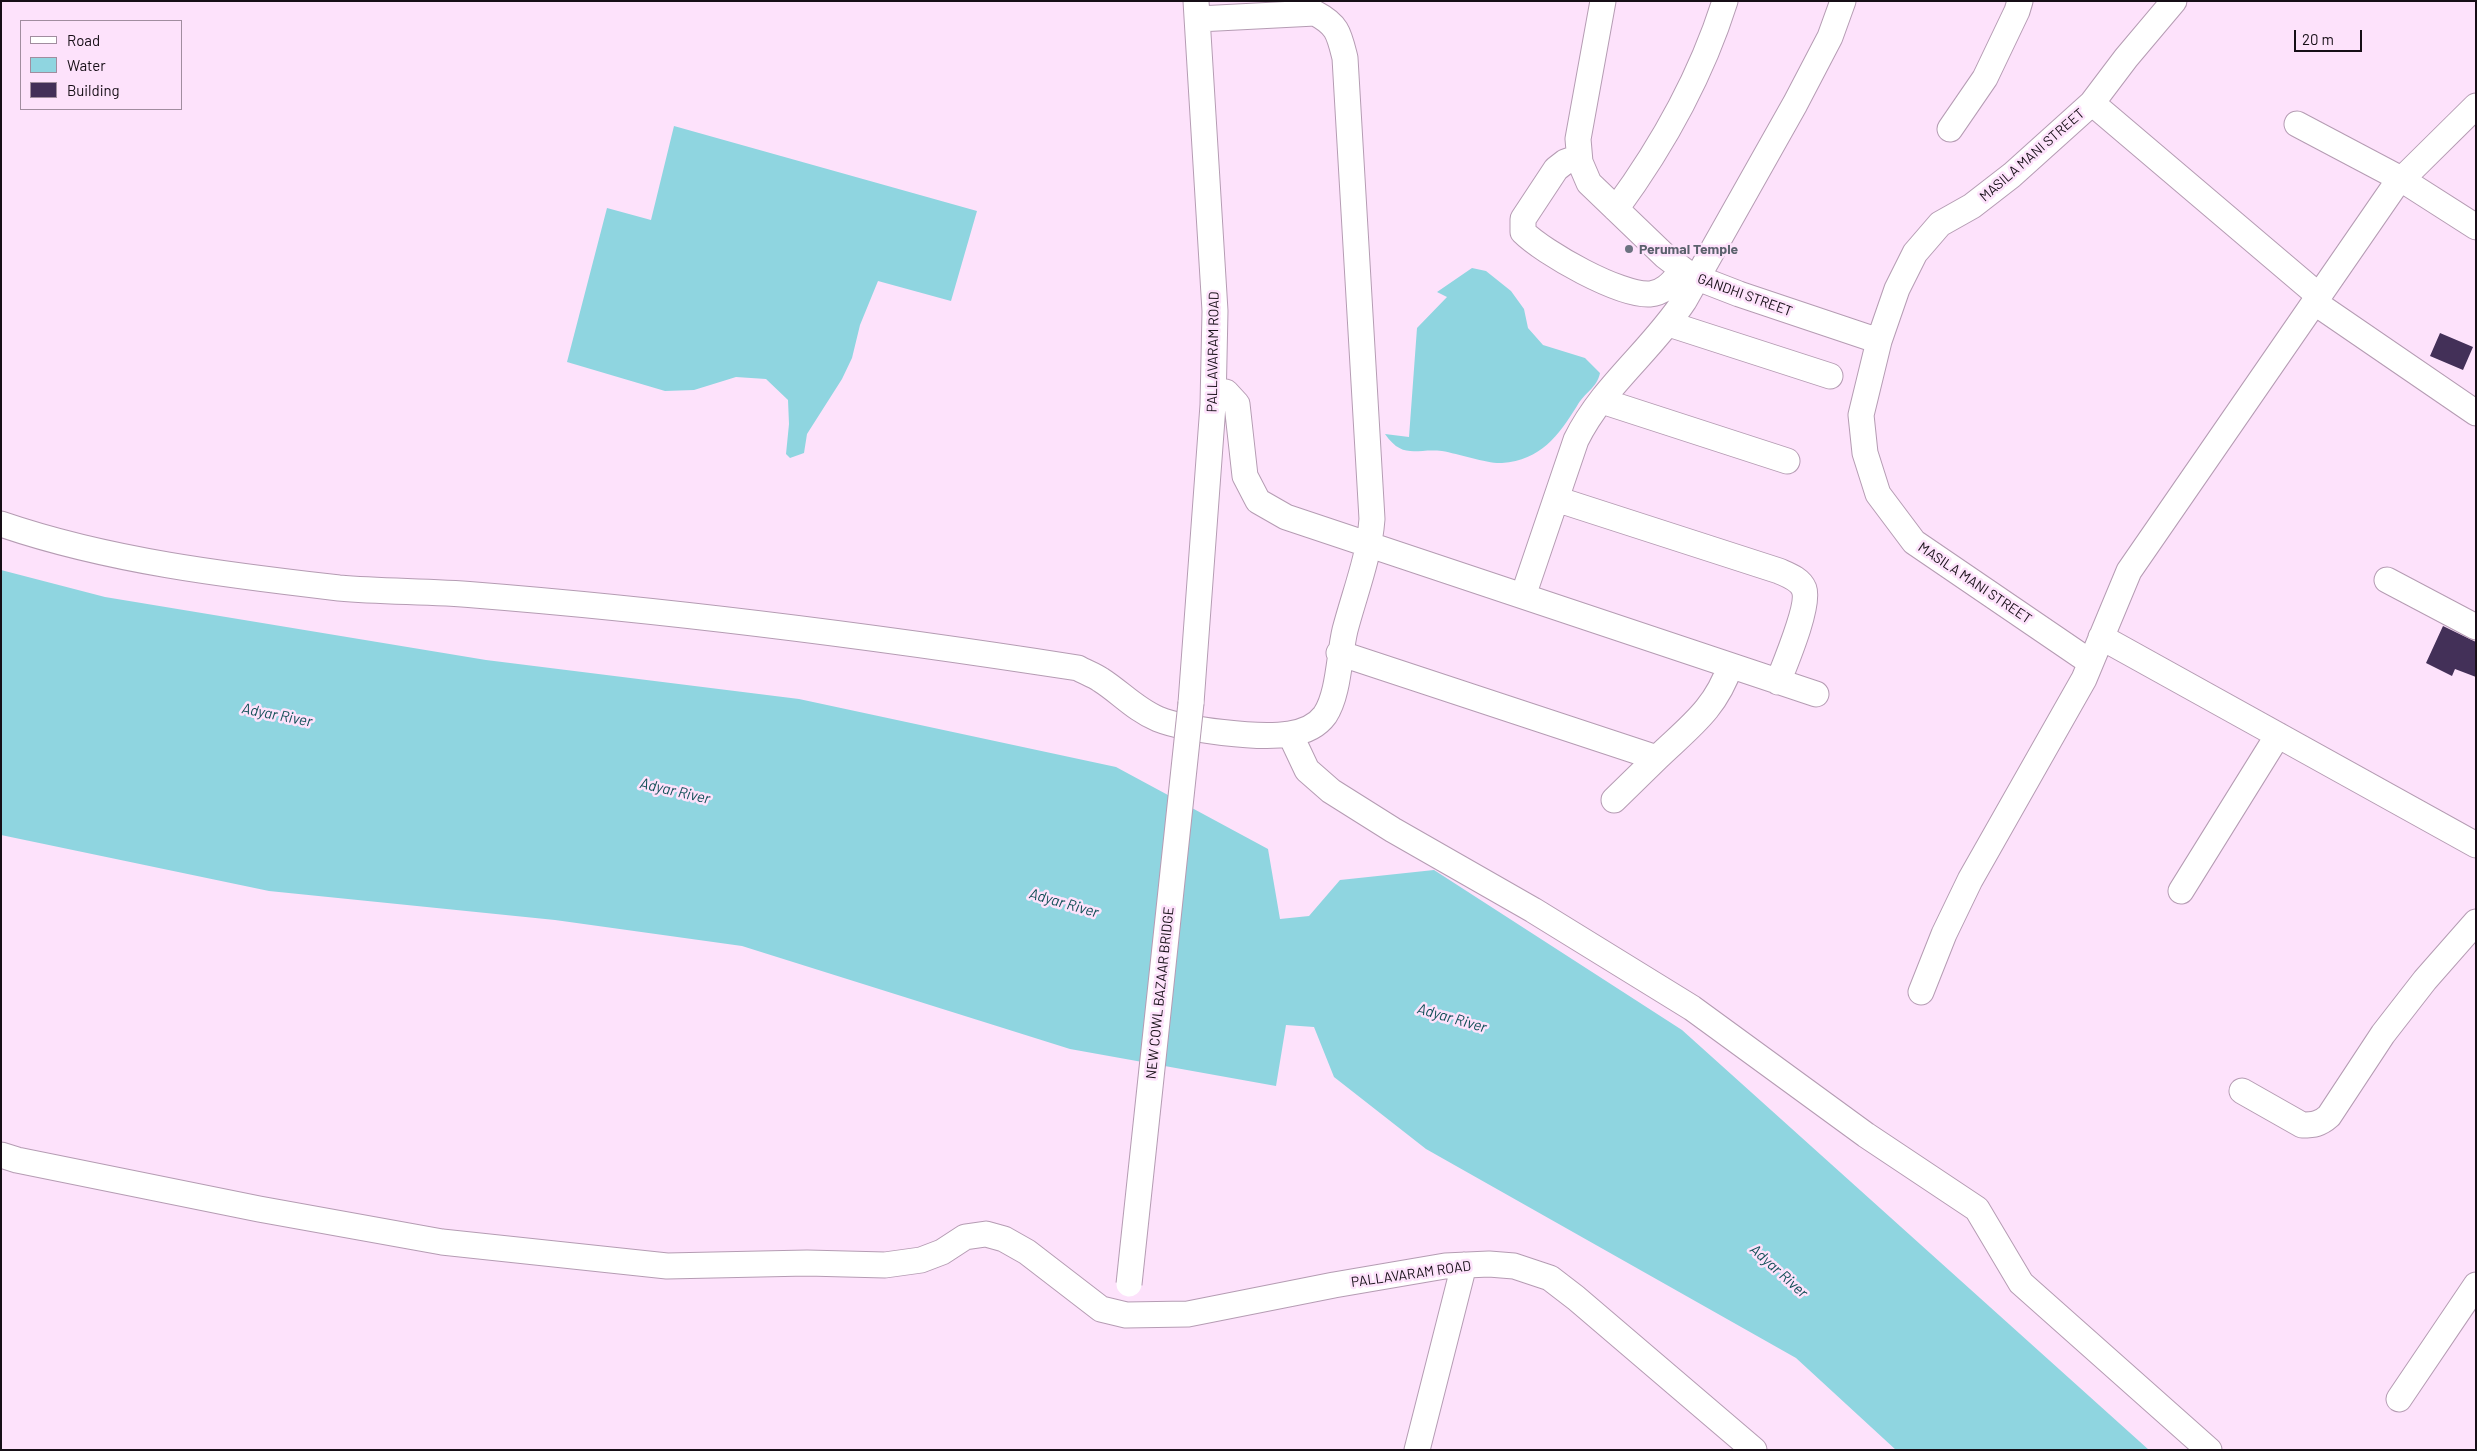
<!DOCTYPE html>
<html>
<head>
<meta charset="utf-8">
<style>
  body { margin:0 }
  #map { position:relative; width:2477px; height:1451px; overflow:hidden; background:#fde2fb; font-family:Barlow,sans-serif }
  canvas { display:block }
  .frame { position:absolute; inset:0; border:2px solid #160e16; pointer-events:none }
  .legend { position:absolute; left:20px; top:20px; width:162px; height:90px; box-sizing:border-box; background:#fde2fb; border:1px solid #a18d9f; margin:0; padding:6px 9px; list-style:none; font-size:15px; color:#160e16 }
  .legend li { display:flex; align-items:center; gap:10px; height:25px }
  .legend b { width:25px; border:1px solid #a18d9f }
  .scale { position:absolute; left:2294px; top:30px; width:68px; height:22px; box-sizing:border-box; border:2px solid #160e16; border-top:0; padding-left:6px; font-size:15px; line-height:18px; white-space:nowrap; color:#160e16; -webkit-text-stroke:4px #fde2fb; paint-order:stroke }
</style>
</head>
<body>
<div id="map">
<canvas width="2477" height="1451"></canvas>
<div class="frame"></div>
<ul class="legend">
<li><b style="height:6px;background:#fff"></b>Road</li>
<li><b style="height:14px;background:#8fd5e0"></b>Water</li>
<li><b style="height:14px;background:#433058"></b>Building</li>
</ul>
<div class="scale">20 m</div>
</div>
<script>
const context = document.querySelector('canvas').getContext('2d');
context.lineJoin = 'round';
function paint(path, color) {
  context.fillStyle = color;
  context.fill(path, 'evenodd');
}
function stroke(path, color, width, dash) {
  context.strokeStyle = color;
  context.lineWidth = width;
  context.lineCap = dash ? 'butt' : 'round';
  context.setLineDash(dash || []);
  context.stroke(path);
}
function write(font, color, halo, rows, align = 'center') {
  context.font = font + ' Barlow,sans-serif';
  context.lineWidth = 5;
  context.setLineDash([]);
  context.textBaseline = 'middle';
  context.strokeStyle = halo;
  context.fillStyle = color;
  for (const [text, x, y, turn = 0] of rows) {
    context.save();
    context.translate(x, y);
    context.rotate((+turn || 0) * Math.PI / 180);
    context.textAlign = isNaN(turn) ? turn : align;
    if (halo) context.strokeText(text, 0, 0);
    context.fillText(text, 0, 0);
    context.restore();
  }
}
paint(new Path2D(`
  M 674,126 L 977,211 L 951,301 L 878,281 L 860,325 L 852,358 L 842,379 L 807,434 L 804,453 L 790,458 L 786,454 L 789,424 L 788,400 L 766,379 L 736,377 L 694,390 L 665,391 L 567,362 L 607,208 L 651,220 Z
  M 1472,268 L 1486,271 L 1511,291 L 1524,309 L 1528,328 L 1543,345 L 1585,358 L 1600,373 C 1597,388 1584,393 1577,406 C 1558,436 1541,460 1502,463 C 1488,464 1459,454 1442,451 C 1416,448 1403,460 1385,434 L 1409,437 L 1417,328 L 1447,297 L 1437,292 Z
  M 1,570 L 105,597 L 486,660 L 799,699 L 1116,767 L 1268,849 L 1280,919 L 1309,916 L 1340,880 L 1434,870 L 1682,1030 L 2149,1450 L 1896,1450 L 1796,1358 L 1426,1149 L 1334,1077 L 1314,1027 L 1286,1025 L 1276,1086 L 1070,1049 L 742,946 L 555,920 L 269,891 L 1,835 Z`), '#8fd5e0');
paint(new Path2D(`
  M 2440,333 L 2473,347 L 2463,370 L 2430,356 Z
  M 2443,626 L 2476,642 L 2476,677 L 2455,669 L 2452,676 L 2426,663 Z`), '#433058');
const minor = new Path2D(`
  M 1603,1 L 1578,139 L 1580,162 L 1589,183 L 1665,256 L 1690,275 L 1739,294 L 1879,341
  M 2092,103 L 2318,295
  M 2297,124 L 2401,179 L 2476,227
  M 1950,129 L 1985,78 L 2017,11 L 2020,1
  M 1579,157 L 1565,162 L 1556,169 L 1523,219 L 1523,232 C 1544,253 1620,296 1650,294 C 1665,293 1674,280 1683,270
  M 1616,209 C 1663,145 1701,77 1725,1
  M 2314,302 L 2476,413
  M 1669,324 L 1830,376
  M 1214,390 L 1226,392 L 1237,404 L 1245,476 L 1258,501 L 1286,517 L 1816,694
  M 1602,401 L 1787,461
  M 1556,499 L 1779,571 C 1788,575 1800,579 1804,589 C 1810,605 1785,664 1778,682
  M 1,524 C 109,561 226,575 339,588 C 384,592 430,591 475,595 C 677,611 878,637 1078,668 C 1085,672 1094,675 1101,680 C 1120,692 1136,710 1158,719 C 1186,730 1259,739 1289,734 C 1303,732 1317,726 1325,715 C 1339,694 1339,655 1345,630 C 1355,592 1369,558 1372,519 L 1345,58 C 1339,34 1338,25 1315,13 L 1198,19
  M 2387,580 L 2476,627
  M 1523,596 L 1576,440 C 1602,387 1652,350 1684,301 L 1795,104 L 1830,37 L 1843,1
  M 2101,637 L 2476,845
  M 1339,653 L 1657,758 L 1614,800
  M 2090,662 L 1914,542 L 1878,494 L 1865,453 L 1861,415 L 1879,341 L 1897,289 L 1915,253 L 1940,224 L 1972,206 L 2012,175 L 2092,103 L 2126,58 L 2174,1
  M 1191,703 L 1213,405 L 1215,311 L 1196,1
  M 1290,734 L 1307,770 L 1331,791 L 1393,830 L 1533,910 L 1692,1008 L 1866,1135 L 1977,1209 L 2021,1283 L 2209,1450
  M 1657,758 C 1688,728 1716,709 1730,666
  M 2181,891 L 2278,735
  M 1921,992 L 1944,934 L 1970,880 L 2084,679 L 2129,571 L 2394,187 L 2476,106
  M 2242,1091 L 2302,1125 C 2314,1125 2320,1124 2329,1116 L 2383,1034 L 2425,980 L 2476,922
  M 1,1155 L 17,1160 L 259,1209 L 442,1242 L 667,1266 L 807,1263 L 885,1265 L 921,1260 L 942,1252 L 965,1237 L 986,1234 L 1004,1239 L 1027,1252 L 1101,1309 L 1126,1315 L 1188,1314 L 1334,1285 L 1445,1266 L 1489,1264 L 1514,1266 L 1550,1278 L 1576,1298 L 1754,1450
  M 2399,1399 L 2476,1285
  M 1417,1450 L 1464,1265`);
stroke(minor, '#b59cb3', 27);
stroke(minor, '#fff', 25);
const minorBridge = new Path2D(`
  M 1129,1284 L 1191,703`);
stroke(minorBridge, '#b59cb3', 27, []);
stroke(minorBridge, '#fff', 25);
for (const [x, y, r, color] of [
  [1629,249,5,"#6b7280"]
]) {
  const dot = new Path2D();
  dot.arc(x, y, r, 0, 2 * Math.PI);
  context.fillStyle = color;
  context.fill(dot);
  stroke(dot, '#fde2fb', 2);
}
write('14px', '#160e16', '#fde2fb', [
  ["MASILA MANI STREET",2032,155,-41],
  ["GANDHI STREET",1745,295,20],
  ["PALLAVARAM ROAD",1213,352,-89],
  ["MASILA MANI STREET",1975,583,34],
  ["NEW COWL BAZAAR BRIDGE",1160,993,-84],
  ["PALLAVARAM ROAD",1411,1274,-8]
]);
write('bold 14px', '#5b616d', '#fde2fb', [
  ["Perumal Temple",1639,249]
], 'left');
write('italic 15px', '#124f57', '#fde2fb', [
  ["Adyar River",277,715,11],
  ["Adyar River",675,791,13],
  ["Adyar River",1064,903,16],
  ["Adyar River",1452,1018,16],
  ["Adyar River",1779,1271,42]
]);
</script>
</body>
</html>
